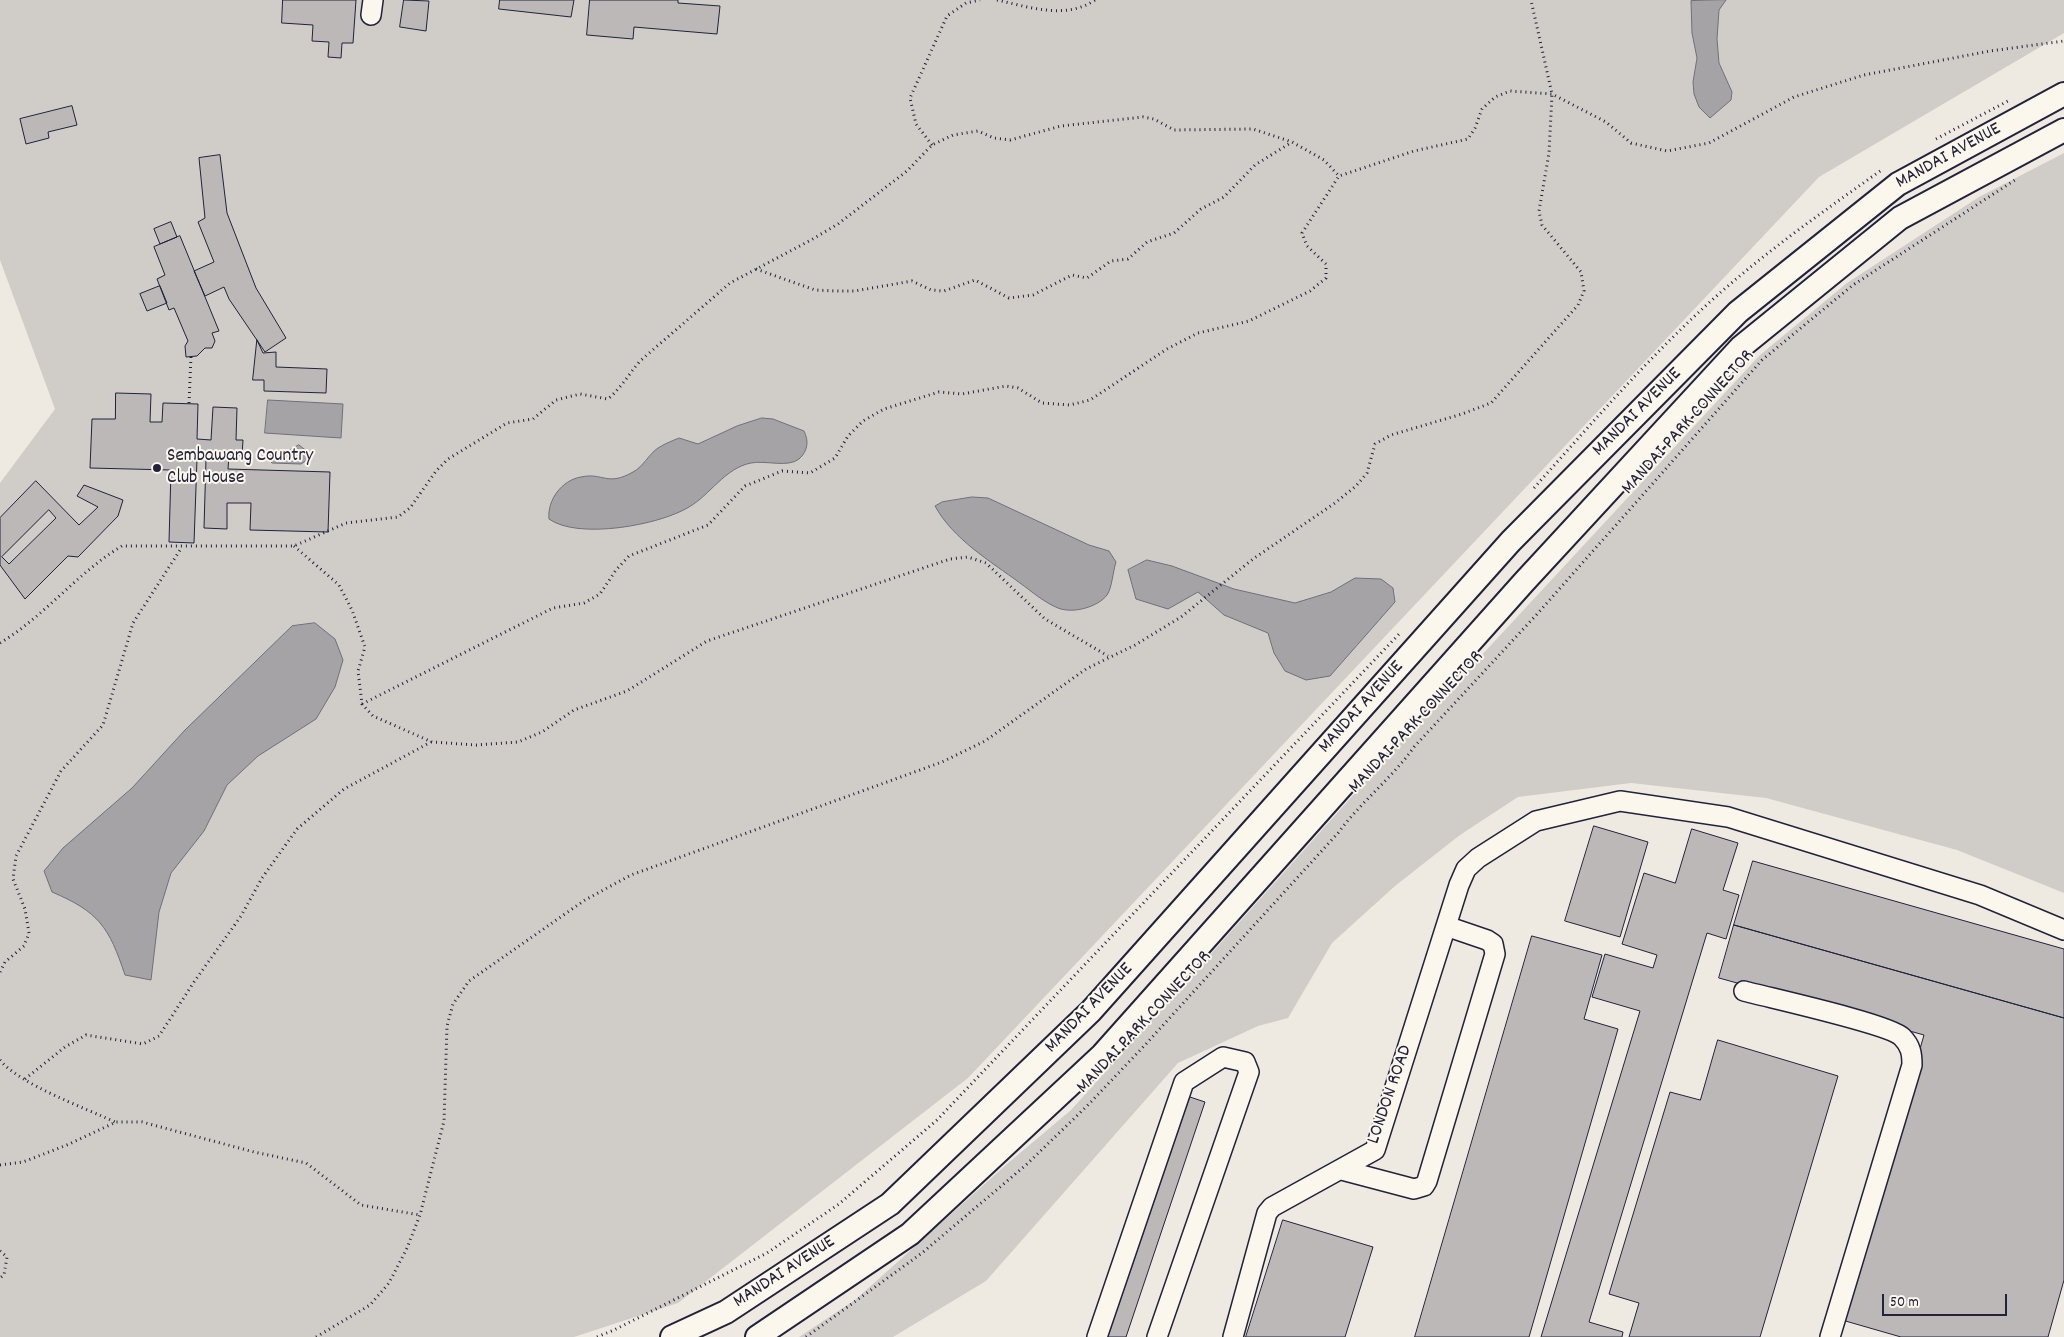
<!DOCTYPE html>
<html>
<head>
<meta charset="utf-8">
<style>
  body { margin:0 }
  #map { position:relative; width:2064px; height:1337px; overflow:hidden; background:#eeeae2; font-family:Dekko,sans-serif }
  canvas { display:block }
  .scale { position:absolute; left:1882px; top:1294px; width:125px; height:22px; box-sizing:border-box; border:2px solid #22223b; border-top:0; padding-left:6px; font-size:15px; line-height:18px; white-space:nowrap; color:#22223b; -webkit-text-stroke:4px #fbf7ec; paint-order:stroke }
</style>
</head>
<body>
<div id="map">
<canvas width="2064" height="1337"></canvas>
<div class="scale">50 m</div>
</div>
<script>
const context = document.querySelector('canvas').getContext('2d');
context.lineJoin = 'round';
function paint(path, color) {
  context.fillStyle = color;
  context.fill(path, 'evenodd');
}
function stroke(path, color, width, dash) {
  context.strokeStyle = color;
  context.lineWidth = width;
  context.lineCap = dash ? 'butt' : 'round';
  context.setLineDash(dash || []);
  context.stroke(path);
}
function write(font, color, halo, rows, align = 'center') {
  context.font = font + ' Dekko,sans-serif';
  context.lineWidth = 4;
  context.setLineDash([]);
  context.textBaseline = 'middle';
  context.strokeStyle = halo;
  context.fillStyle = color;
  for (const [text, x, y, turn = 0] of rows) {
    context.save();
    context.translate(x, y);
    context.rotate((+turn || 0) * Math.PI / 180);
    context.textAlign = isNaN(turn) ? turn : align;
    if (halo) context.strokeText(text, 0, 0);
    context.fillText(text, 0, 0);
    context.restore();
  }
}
paint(new Path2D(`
  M 0,0 L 2064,0 L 2064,33 L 1819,177 L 968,1078 L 678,1303 L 574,1337 L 0,1337 L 0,483 L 55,409 L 0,260 Z
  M 2064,153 L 2064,893 L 1957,850 L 1766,798 L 1631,783 L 1518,797 L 1460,835 L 1395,886 L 1332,943 L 1288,1018 L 1258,1026 L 1178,1063 L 986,1281 L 893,1337 L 799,1337 L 855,1300 L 1007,1164 L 1071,1110 L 1390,754 L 1760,355 L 1847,283 L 1979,197 Z`), '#d0cdc9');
const water = new Path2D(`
  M 1726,0 L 1719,10 L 1717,39 L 1719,63 L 1732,92 L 1731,100 L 1710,118 L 1699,107 L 1694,94 L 1693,82 L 1697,58 L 1692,33 L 1691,1 Z
  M 268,400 L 343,404 L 341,438 L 265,433 Z
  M 762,418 L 773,419 L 804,431 C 809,441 808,451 799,459 C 788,468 765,460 751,463 C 725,468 710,495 689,507 C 660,525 578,540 549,519 C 547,500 562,480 581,477 C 603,472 607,487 633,472 C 643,467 649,454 658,448 C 664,444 672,441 679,438 L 698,444 L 737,426 Z
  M 299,445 L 308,452 L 307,460 L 301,464 L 272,463 L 269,460 L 270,453 L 275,450 L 286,452 Z
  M 972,497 L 988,498 L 1089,545 L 1109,551 L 1116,562 C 1113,571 1112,588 1107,595 C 1098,607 1073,614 1058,608 C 1045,603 1031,591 1020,583 C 990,561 953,539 935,506 L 942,502 Z
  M 1147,560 L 1172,566 L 1234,589 L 1295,603 L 1331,592 L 1355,578 L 1381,579 L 1393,588 L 1395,602 L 1330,676 L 1306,680 L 1285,671 L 1274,653 L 1268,633 L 1224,615 L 1198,592 L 1168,609 L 1136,599 L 1128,570 Z
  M 315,623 L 335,639 L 343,660 L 335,687 L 316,719 L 258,756 L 227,785 L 204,831 L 171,873 L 159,912 L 151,980 L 125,975 C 109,927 99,912 52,892 L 44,871 L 63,848 L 132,788 L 185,730 L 292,626 Z`);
paint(water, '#a6a3a7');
stroke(water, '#716f7c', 1);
const building = new Path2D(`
  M 283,0 L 356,0 L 353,43 L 342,43 L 341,58 L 328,57 L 329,42 L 312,41 L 313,25 L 282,23 Z
  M 404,0 L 429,1 L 426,31 L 400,27 Z
  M 500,0 L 574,0 L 571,17 L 499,9 Z
  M 590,0 L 678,0 L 678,3 L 720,6 L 717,34 L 634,27 L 633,39 L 587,35 Z
  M 72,106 L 77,125 L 48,132 L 49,138 L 26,144 L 20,119 Z
  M 220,155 L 227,213 L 256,288 L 286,338 L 265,352 L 229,299 L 224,287 L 205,296 L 194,271 L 214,262 L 198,222 L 205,218 L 199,158 Z
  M 171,222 L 177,237 L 160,244 L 154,229 Z
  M 180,236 L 219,331 L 212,333 L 215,341 L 212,348 L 205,348 L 197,356 L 186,357 L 185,346 L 188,341 L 174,308 L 169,310 L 157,279 L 165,275 L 154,247 Z
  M 160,286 L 167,303 L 147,311 L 140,294 Z
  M 257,340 L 263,353 L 276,352 L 276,367 L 327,369 L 326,393 L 264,391 L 264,380 L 253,380 Z
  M 116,393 L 151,394 L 150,422 L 162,422 L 163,403 L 198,404 L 197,439 L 211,440 L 213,407 L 237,408 L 236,440 L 243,440 L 242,455 L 229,455 L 228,469 L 330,472 L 328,532 L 250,530 L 251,503 L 227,503 L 227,529 L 204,528 L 206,459 L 197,459 L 194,543 L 169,542 L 171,470 L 90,468 L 92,419 L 115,419 Z
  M 36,481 L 79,525 L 98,507 L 77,496 L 84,485 L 123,500 L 118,516 L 78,557 L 68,556 L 25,599 L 0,565 L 0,518 ZM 49,510 L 56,518 L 9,564 L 2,557 Z
  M 1594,826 L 1648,842 L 1620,937 L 1565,921 Z
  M 1692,829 L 1738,843 L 1723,890 L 1739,895 L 1726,939 L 1707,933 L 1589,1322 L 1623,1332 L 1622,1337 L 1541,1337 L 1640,1011 L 1592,997 L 1605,954 L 1653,968 L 1657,955 L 1622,944 L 1644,873 L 1675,883 Z
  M 1753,861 L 2064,949 L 2064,1018 L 1734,925 Z
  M 1734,925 L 2064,1018 L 2064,1280 L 2048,1337 L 1901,1337 L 1842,1320 L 1924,1035 L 1719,978 Z
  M 1532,936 L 1602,955 L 1584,1019 L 1618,1029 L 1529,1337 L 1415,1337 Z
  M 1718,1040 L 1838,1076 L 1760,1337 L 1629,1337 L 1639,1303 L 1609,1294 L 1670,1092 L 1700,1100 Z
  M 1190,1097 L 1205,1102 L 1126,1337 L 1108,1337 Z
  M 1283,1220 L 1373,1247 L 1345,1337 L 1246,1337 Z`);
paint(building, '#bcb8b8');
stroke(building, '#22223b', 1);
const minor = new Path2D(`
  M 371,15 L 373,0
  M 1744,991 C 1770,998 1889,1024 1902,1037 C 1911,1046 1912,1054 1912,1065 L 1830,1337
  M 1342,1170 L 1414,1189 L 1424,1186 L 1427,1181 L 1495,954 L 1493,944 L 1487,940 L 1446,926
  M 1097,1337 L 1184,1082 L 1223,1057 L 1245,1062 L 1249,1072 L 1157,1337
  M 1233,1337 L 1267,1213 L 1272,1207 L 1375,1150 L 1459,885 L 1466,869 L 1478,858 L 1536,821 L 1620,801 L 1728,817 L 1980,895 L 2064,930`);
const major = new Path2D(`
  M 672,1337 L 726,1312 L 890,1204 L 1091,1011 L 1511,541 L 1738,312 L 1898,184 L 2064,94
  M 757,1337 L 910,1234 L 1102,1055 L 1524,582 L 1741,347 L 1900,218 L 2064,130`);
stroke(minor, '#22223b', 22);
stroke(major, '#22223b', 26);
stroke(new Path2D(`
  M 997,0 C 1029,7 1066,20 1095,0
  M 1936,139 L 2008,101
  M 932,145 L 916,124 L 910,98 L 947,16 L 966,3 L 980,0
  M 756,269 L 815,290 L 835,291 L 855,291 L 912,281 L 931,290 L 944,291 L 975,280 L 1009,298 L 1033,295 L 1072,275 L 1087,278 L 1111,261 L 1128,259 L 1147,242 L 1174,233 L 1201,209 L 1224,197 L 1255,165 L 1292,142
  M 189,403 L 191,356
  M 1534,488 C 1591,424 1648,358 1711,301 C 1765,252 1824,211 1883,169
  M 294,546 L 339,585 L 352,610 L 365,647 L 358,671 L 362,704 L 373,716 L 432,742 L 476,745 L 518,742 L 542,732 L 574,710 L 627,691 L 707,641 L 950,559 L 968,557 L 986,563 L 1045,619 L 1108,656
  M 0,643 C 45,616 78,572 122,546 L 294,546 L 346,523 L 398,517 L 410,508 L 436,471 L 448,459 L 507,423 L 533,419 L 556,400 L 580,394 L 608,399 C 622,387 628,375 640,361 L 730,283 L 811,240 L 838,224 L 907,171 L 932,145 L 953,135 L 978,131 L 994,138 L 1010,140 L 1061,126 L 1143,117 L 1154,119 L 1174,130 L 1253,129 L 1292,142 L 1324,160 L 1339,176
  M 362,704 L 553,608 L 584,603 L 600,594 L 616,570 L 629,556 L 708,525 L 745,486 L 782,471 L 810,473 L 835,458 L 848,436 L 863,421 L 884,409 L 939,392 L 962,394 L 1006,386 L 1018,388 L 1042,403 L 1070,405 L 1090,400 L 1167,349 L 1198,333 L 1249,321 L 1310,291 L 1326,278 L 1326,264 L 1307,246 L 1302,233 L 1339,176 L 1414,151 L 1468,139 L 1475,128 L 1482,109 L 1495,97 L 1510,91 L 1552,94 L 1606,122 L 1631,143 L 1667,151 L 1709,143 L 1794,97 L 1864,75 L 1990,51 L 2064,41
  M 0,972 L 5,962 L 24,946 L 29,933 L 25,909 L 13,879 L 16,856 L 61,771 L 103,725 L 133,623 L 182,547
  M 0,1060 C 19,1084 85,1108 115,1122
  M 25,1079 L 65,1047 L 86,1035 L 143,1044 L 159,1036 L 194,982 L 241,916 L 262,878 L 297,829 L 344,789 L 431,742
  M 0,1165 L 23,1162 L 67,1145 L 116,1122 L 142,1122 L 254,1152 L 306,1163 L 361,1205 L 420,1215
  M 0,1251 L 7,1257 L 4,1275 L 0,1278
  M 316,1337 L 370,1305 L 389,1283 L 407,1248 L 420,1215 L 444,1121 L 447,1026 L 453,1004 L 469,981 L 585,900 L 631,875 L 942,762 L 985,741 L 1086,669 L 1135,645 L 1181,617 L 1253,559 L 1335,503 L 1356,486 L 1367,473 L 1375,444 L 1391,435 L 1462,414 L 1491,403 L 1578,305 L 1584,291 L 1581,272 L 1542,225 L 1539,211 L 1549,153 L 1552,94 L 1531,0
  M 597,1337 L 614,1330 L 767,1253 L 839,1204 L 937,1120 L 1401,632
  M 806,1337 L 922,1253 L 1026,1165 L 1087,1106 L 1145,1045 L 1338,833 C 1361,802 1392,778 1414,747 L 1539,612 L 1762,360 L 1853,285 L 2015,180`), '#22223b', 3, [1, 4]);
stroke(minor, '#fbf7ec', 19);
stroke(major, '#fbf7ec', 22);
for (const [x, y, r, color] of [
  [157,468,5,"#22223b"]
]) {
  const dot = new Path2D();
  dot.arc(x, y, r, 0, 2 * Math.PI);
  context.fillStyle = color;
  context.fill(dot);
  stroke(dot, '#fbf7ec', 2);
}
write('19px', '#22223b', '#fbf7ec', [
  ["MANDAI AVENUE",1949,157,-29],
  ["MANDAI AVENUE",1638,413,-45],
  ["MANDAI PARK CONNECTOR",1689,423,-48],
  ["MANDAI AVENUE",1362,708,-48],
  ["MANDAI PARK CONNECTOR",1417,723,-47],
  ["MANDAI AVENUE",1090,1009,-46],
  ["MANDAI PARK CONNECTOR",1145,1023,-47],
  ["LONDON ROAD",1391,1095,-71],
  ["MANDAI AVENUE",785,1273,-33]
]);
write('19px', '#22223b', '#fbf7ec', [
  ["Sembawang Country",167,457],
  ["Club House",167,479]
], 'left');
</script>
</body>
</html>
